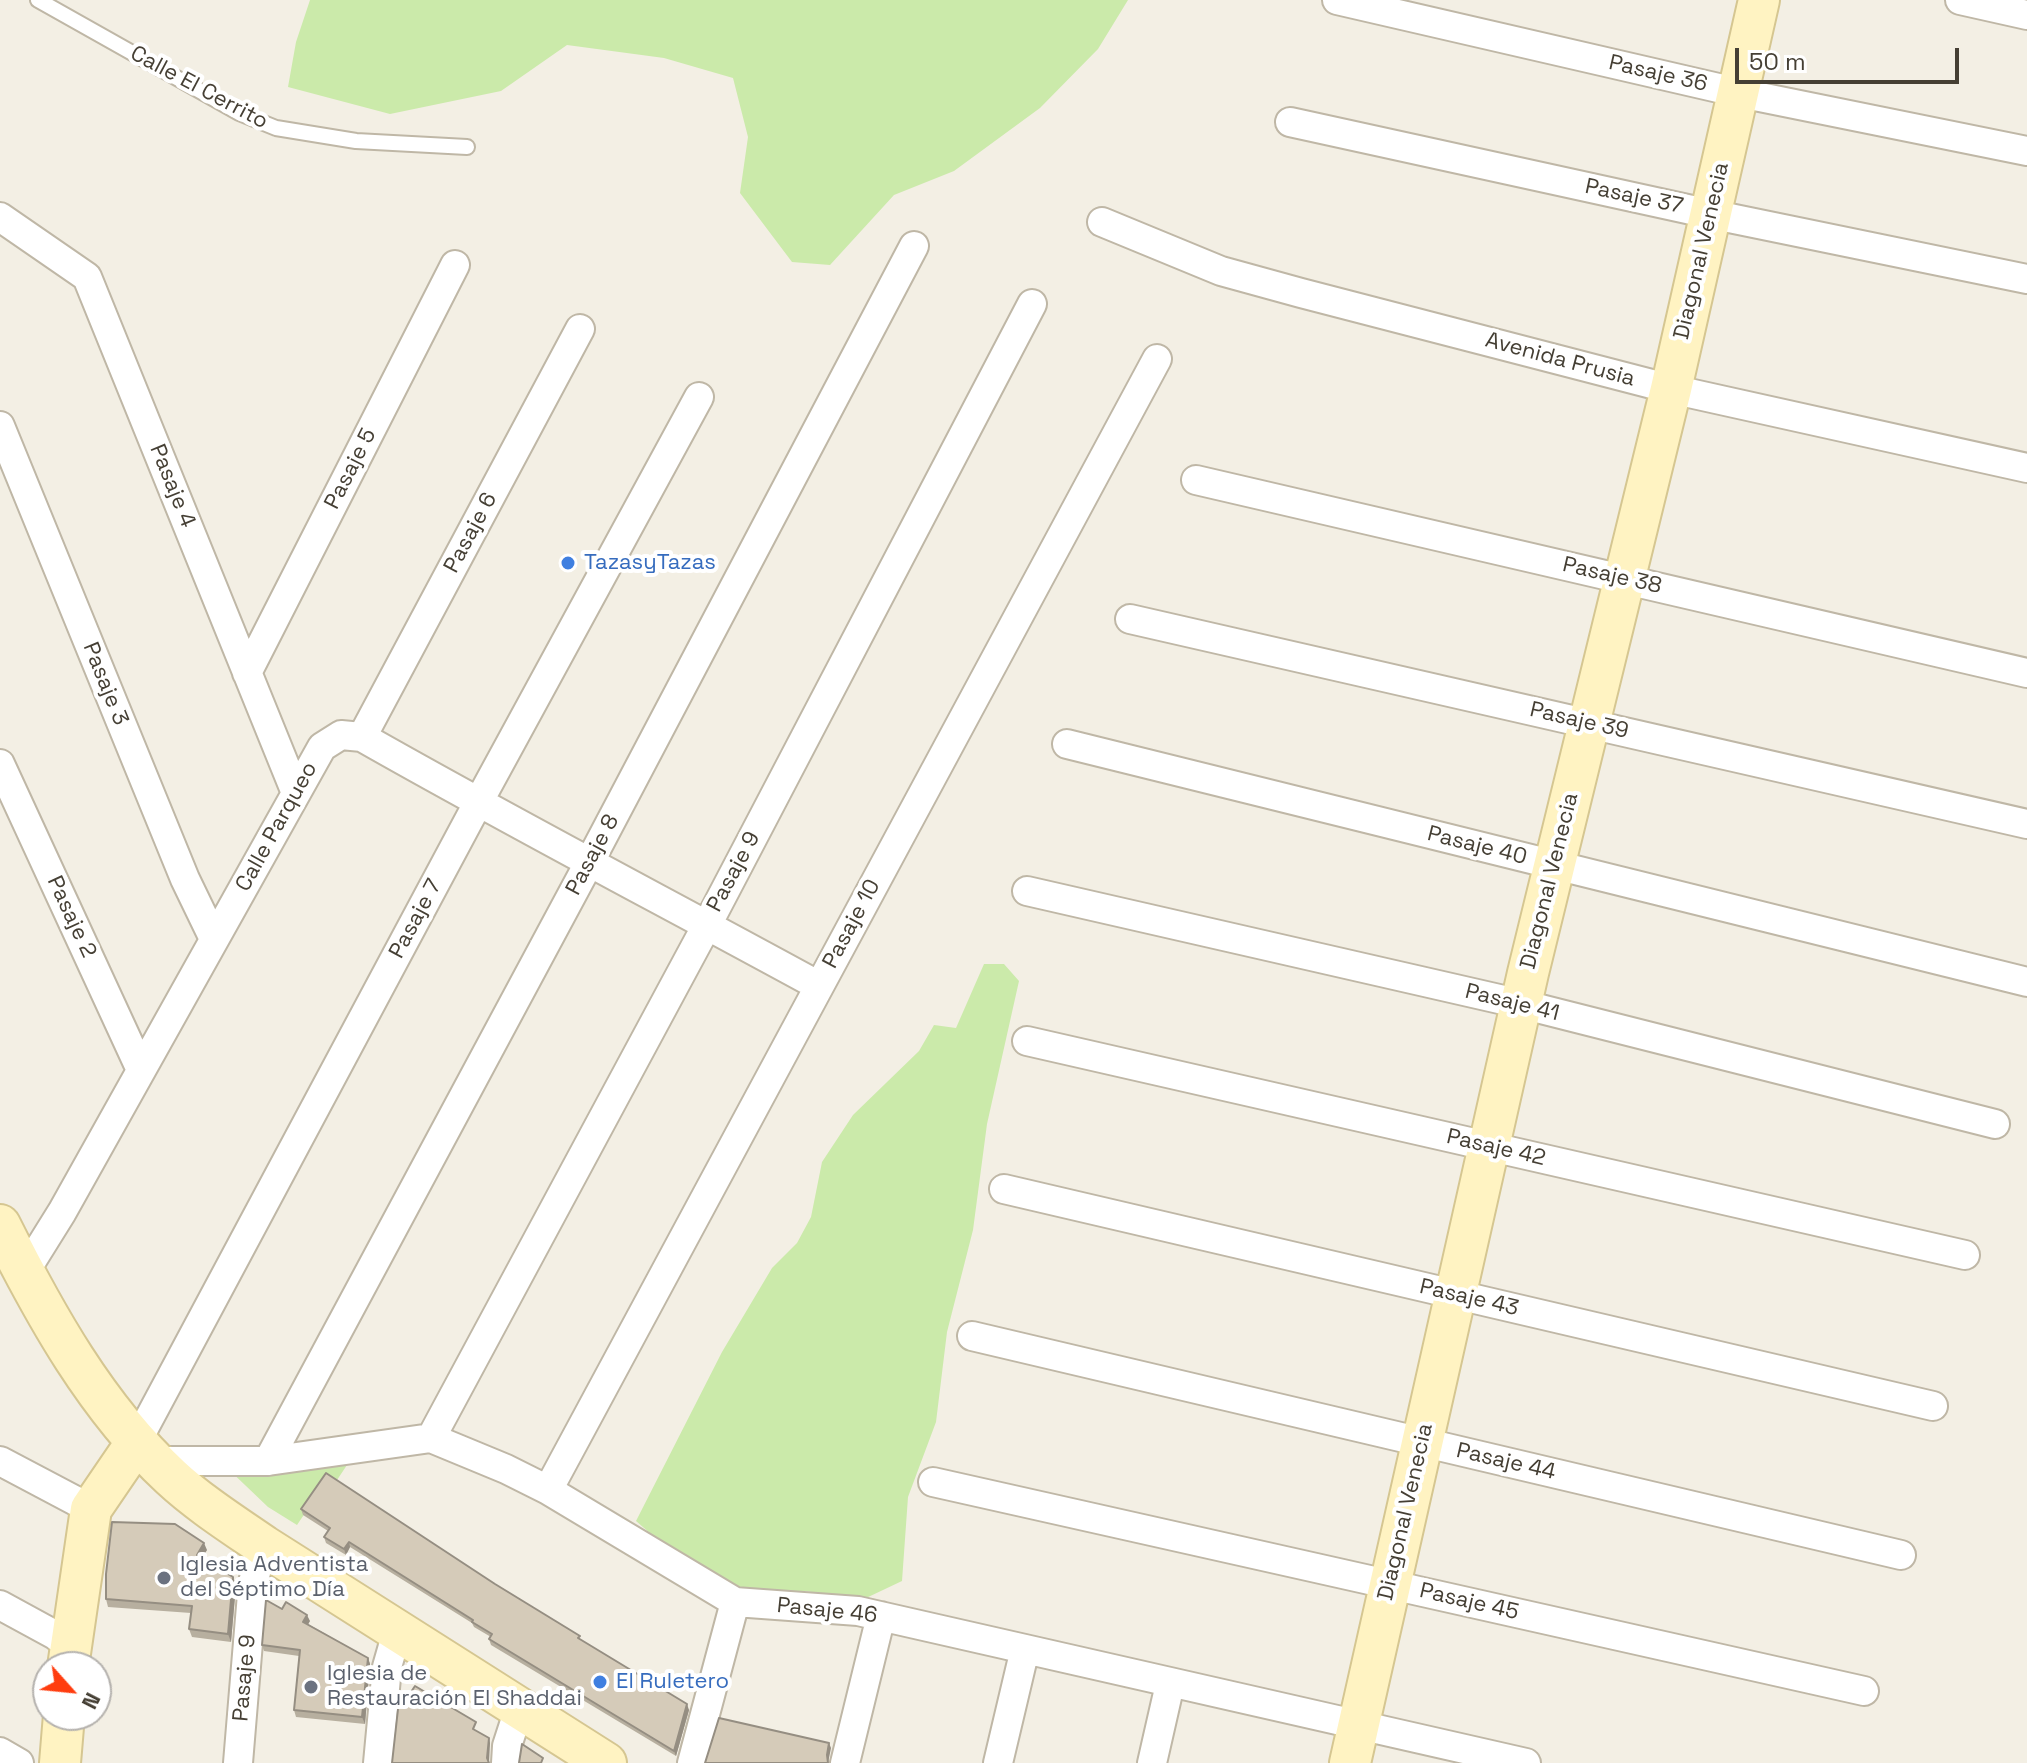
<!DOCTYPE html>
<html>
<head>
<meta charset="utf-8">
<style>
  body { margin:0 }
  #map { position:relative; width:2027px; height:1763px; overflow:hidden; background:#f3efe4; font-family:"Space Grotesk",sans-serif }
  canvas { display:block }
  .north { position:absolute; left:32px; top:1651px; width:80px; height:80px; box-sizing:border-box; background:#fff; border:2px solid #b5b2ae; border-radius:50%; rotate:117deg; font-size:22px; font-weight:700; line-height:32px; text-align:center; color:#453f34 }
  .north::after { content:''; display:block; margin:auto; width:28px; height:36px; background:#ff3d0f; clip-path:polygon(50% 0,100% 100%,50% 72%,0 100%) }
  .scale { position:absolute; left:1735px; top:48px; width:224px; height:36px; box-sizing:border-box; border:4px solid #453f34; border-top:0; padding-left:10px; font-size:24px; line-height:28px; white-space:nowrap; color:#453f34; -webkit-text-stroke:6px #fff; paint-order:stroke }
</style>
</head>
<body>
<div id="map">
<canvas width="2027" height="1763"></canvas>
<div class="north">N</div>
<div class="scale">50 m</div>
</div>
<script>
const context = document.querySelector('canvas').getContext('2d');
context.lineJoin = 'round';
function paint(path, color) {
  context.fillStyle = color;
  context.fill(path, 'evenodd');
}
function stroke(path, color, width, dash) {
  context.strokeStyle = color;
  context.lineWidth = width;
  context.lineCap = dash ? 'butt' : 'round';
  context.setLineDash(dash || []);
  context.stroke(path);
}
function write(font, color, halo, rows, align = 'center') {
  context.font = font + ' "Space Grotesk",sans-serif';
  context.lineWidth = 8;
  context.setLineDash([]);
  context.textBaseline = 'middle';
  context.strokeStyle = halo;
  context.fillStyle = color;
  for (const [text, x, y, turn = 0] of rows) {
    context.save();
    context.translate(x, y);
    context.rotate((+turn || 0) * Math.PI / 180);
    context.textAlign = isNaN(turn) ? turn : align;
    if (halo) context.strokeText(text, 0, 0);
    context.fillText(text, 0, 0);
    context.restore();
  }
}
paint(new Path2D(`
  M 310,0 L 1128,0 L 1098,49 L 1040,108 L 954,171 L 894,195 L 830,265 L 792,262 L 740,193 L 748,137 L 733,78 L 664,58 L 567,45 L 501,91 L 390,114 L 288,87 L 296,42 Z
  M 984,964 L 1004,964 L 1019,981 L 987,1124 L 973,1230 L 947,1332 L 936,1422 L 908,1497 L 902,1581 L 864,1599 L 804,1591 L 762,1599 L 720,1584 L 659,1541 L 636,1521 L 722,1352 L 772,1268 L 797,1243 L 811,1217 L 822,1162 L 853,1115 L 919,1051 L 934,1025 L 956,1028 Z
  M 355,1453 L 335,1483 L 328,1479 L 297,1525 L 268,1507 L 223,1464 Z`), '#cbeaaa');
const lane = new Path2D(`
  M 38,0 L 239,113 L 276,128 L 356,141 L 467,147`);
const street = new Path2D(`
  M 1337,0 L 1740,93 L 2027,151
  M 1960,0 L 2027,15
  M 1290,122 L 1710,214 L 2027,279
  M 0,217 L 87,277 L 296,793
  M 1102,222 L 1221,271 L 1301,293 L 1671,389 L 2027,468
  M 0,426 L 185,879 L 214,939
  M 1196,480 L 2027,673
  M 1130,619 L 2027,824
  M 247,673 L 455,265
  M 362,737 L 580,329
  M 1067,744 L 2027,982
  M 0,764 L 141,1070
  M 1027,891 L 1521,1004 L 1995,1124
  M 1027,1041 L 1965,1255
  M 1004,1189 L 1933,1406
  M 24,1273 L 62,1212 L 322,747 L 341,735 L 362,737 C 513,823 667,903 819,986
  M 972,1336 L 1901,1555
  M 431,1438 L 707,925 L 1032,304
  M 136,1443 L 478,803 L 699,397
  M 0,1461 L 91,1509
  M 155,1461 L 268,1461 L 431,1438 L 506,1469 L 548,1490 L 735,1602 L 858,1611 L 1526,1763
  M 268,1461 L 590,861 L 914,246
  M 933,1482 L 1864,1691
  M 548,1490 L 1157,359
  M 0,1605 L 55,1635 L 69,1646
  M 0,1752 L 19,1763
  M 238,1763 L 253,1582 L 264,1546
  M 378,1763 L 387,1667 L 397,1632
  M 506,1763 L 507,1746 L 519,1709
  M 692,1763 L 735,1602
  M 845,1763 L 881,1616
  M 998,1763 L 1025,1649
  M 1152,1763 L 1170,1684`);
const secondary = new Path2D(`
  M 0,1225 C 45,1315 96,1407 171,1477 C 199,1503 232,1524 264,1546 L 606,1763
  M 68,1667 L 91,1509 L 136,1443
  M 60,1763 L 64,1715
  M 1350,1763 L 1528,973 L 1671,389 L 1759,0`);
stroke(lane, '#bfb7a6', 18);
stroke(street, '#bfb7a6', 32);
stroke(secondary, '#d5c691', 44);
stroke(lane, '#fff', 14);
stroke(street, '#fff', 28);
stroke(secondary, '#fff3c2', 40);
paint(new Path2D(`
  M 301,1509 L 495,1584 L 689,1710 L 676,1756 L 491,1645 L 489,1639 L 491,1637 L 474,1627 L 472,1623 L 350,1547 L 346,1555 L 326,1543 L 324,1537 L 328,1531 L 303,1515 Z
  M 207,1550 L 202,1558 L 233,1577 L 236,1585 L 231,1642 L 192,1637 L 189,1629 L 191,1613 L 108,1607 L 106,1599 Z
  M 310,1621 L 308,1624 L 368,1658 L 370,1664 L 365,1724 L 296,1717 L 294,1710 L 299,1656 L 264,1651 L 262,1645 Z`), '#b7af9f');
paint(new Path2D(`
  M 349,1542 L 350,1547 L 346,1555 L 344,1549 Z
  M 204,1543 L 207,1550 L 199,1562 L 197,1555 Z
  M 233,1577 L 236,1585 L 231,1642 L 228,1634 Z
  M 307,1615 L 310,1621 L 306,1628 L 303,1622 Z
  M 368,1658 L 370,1664 L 365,1724 L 362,1717 Z
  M 687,1704 L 689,1710 L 676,1756 L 674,1751 Z
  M 489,1738 L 490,1743 L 489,1763 L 487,1758 Z
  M 829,1743 L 831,1748 L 828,1763 L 827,1755 Z`), '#958e82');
const building = new Path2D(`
  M 326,1473 L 495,1584 L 580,1636 L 578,1638 L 687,1704 L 674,1751 L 489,1639 L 492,1634 L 472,1622 L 473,1620 L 349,1542 L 344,1549 L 324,1537 L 330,1528 L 301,1509 Z
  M 112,1522 L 175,1524 L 204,1543 L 197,1555 L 233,1577 L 228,1634 L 189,1629 L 192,1606 L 106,1599 L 106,1574 Z
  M 266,1600 L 282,1609 L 286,1602 L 307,1615 L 303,1622 L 368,1658 L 362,1717 L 294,1710 L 300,1650 L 262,1645 Z
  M 415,1686 L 476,1722 L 473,1729 L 489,1738 L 487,1758 L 489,1763 L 392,1763 L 400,1691 L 409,1695 Z
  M 719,1718 L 829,1743 L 827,1755 L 828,1763 L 705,1763 Z
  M 522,1744 L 543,1758 L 541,1763 L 519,1763 Z`);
paint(building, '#d5cbb9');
stroke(building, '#958e82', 2);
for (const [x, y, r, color] of [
  [568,563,8,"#3f7fe0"],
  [164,1578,8,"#6b7280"],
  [600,1682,8,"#3f7fe0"],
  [311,1687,8,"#6b7280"]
]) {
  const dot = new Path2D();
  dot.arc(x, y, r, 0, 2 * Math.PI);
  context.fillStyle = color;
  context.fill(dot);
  stroke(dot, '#fff', 3);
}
write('22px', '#453f34', '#fff', [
  ["Pasaje 36",1658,74,13],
  ["Calle El Cerrito",199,88,28],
  ["Pasaje 37",1634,197,12],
  ["Diagonal Venecia",1702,251,-77],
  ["Avenida Prusia",1560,360,15],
  ["Pasaje 5",351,469,-63],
  ["Pasaje 4",172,486,68],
  ["Pasaje 6",471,533,-62],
  ["Pasaje 38",1612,576,13],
  ["Pasaje 3",105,684,68],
  ["Pasaje 39",1579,721,13],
  ["Calle Parqueo",277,827,-61],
  ["Pasaje 40",1477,846,14],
  ["Pasaje 8",593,855,-62],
  ["Pasaje 9",734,872,-62],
  ["Diagonal Venecia",1550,881,-76],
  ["Pasaje 2",71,917,65],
  ["Pasaje 7",416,919,-62],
  ["Pasaje 10",852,924,-62],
  ["Pasaje 41",1512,1003,14],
  ["Pasaje 42",1496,1148,13],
  ["Pasaje 43",1469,1298,13],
  ["Pasaje 44",1506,1462,13],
  ["Diagonal Venecia",1406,1512,-77],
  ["Pasaje 45",1469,1602,13],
  ["Pasaje 46",827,1611,6],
  ["Pasaje 9",245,1678,-85]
]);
write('22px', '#366cbe', '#fff', [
  ["TazasyTazas",584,563],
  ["El Ruletero",616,1682]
], 'left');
write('22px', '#5b616d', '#fff', [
  ["Iglesia Adventista",180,1565],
  ["del Séptimo Día",180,1590],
  ["Iglesia de",327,1674],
  ["Restauración El Shaddai",327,1699]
], 'left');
</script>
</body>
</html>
